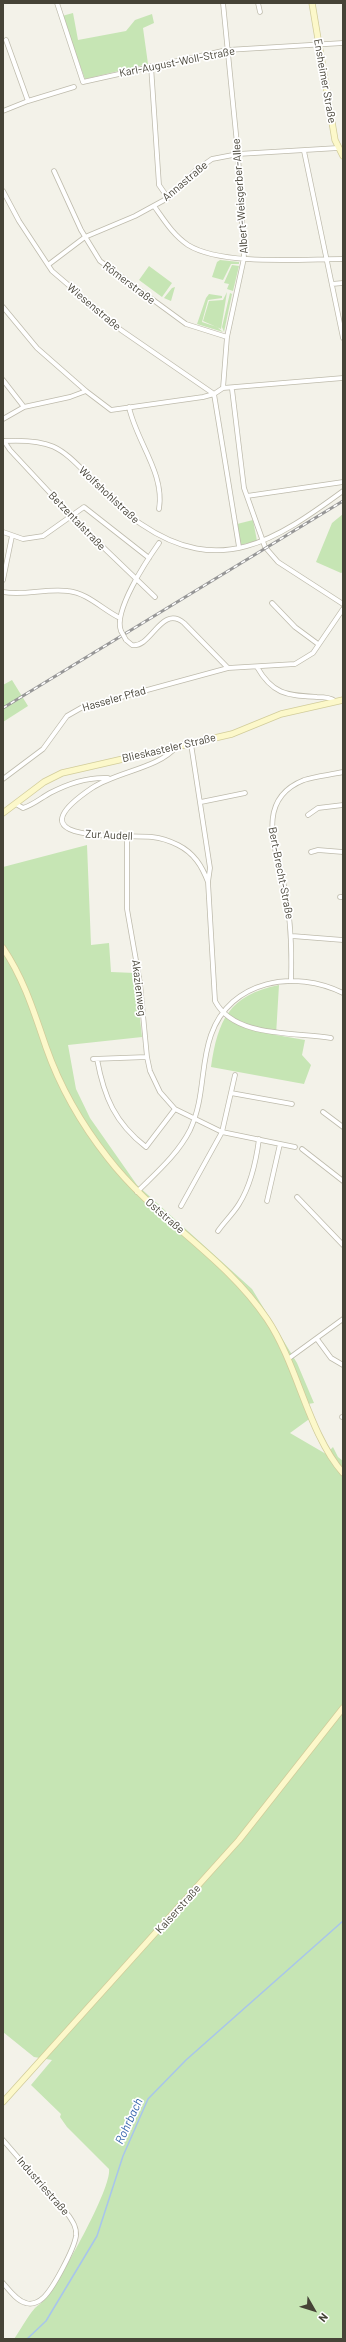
<!DOCTYPE html>
<html>
<head>
<meta charset="utf-8">
<style>
  body { margin:0 }
  #map { position:relative; width:346px; height:2342px; overflow:hidden; background:#f3f2e9; font-family:Barlow,sans-serif }
  canvas { display:block }
  .frame { position:absolute; inset:0; border:4px solid #464337; pointer-events:none }
  .north { position:absolute; left:294px; top:2290px; width:40px; height:40px; -webkit-text-stroke:3px #fff; paint-order:stroke; rotate:129deg; font-size:11px; font-weight:700; line-height:16px; text-align:center; color:#464337 }
  .north::after { content:''; display:block; margin:auto; width:14px; height:18px; background:#464337; clip-path:polygon(50% 0,100% 100%,50% 72%,0 100%) }
</style>
</head>
<body>
<div id="map">
<canvas width="346" height="2342"></canvas>
<div class="frame"></div>
<div class="north">N</div>
</div>
<script>
const context = document.querySelector('canvas').getContext('2d');
context.lineJoin = 'round';
function paint(path, color) {
  context.fillStyle = color;
  context.fill(path, 'evenodd');
}
function stroke(path, color, width, dash) {
  context.strokeStyle = color;
  context.lineWidth = width;
  context.lineCap = dash ? 'butt' : 'round';
  context.setLineDash(dash || []);
  context.stroke(path);
}
function write(font, color, halo, rows, align = 'center') {
  context.font = font + ' Barlow,sans-serif';
  context.lineWidth = 3.5;
  context.setLineDash([]);
  context.textBaseline = 'middle';
  context.strokeStyle = halo;
  context.fillStyle = color;
  for (const [text, x, y, turn = 0] of rows) {
    context.save();
    context.translate(x, y);
    context.rotate((+turn || 0) * Math.PI / 180);
    context.textAlign = isNaN(turn) ? turn : align;
    if (halo) context.strokeText(text, 0, 0);
    context.fillText(text, 0, 0);
    context.restore();
  }
}
paint(new Path2D(`
  M 73,13 L 78,40 L 126,31 L 135,20 L 152,14 L 154,23 L 143,28 L 148,64 L 85,79 L 62,16 Z
  M 220,260 L 239,262 L 239,264 L 231,264 L 223,280 L 212,277 L 217,262 Z
  M 232,265 L 239,266 L 233,291 L 227,289 L 229,284 L 224,283 Z
  M 149,266 L 172,283 L 162,297 L 139,280 Z
  M 175,287 L 171,301 L 164,298 L 172,288 Z
  M 227,292 L 221,329 L 203,321 L 209,301 L 223,300 Z
  M 230,293 L 232,294 L 224,332 L 222,327 Z
  M 209,294 L 222,296 L 222,298 L 208,300 L 202,322 L 217,327 L 223,332 L 197,324 L 206,298 Z
  M 343,514 L 343,572 L 341,573 L 316,562 L 332,523 Z
  M 253,520 L 257,541 L 240,545 L 237,524 Z
  M 12,680 L 28,706 L 3,722 L 3,685 Z
  M 87,845 L 91,945 L 109,943 L 111,972 L 135,973 L 142,1037 L 68,1045 L 76,1089 L 90,1118 L 137,1185 L 252,1289 L 297,1363 L 314,1403 L 308,1404 L 312,1417 L 290,1433 L 326,1454 L 333,1447 L 338,1457 L 343,1461 L 343,2339 L 14,2339 C 21,2329 27,2317 35,2308 C 38,2305 43,2302 46,2298 C 60,2280 112,2188 109,2169 L 67,2127 L 60,2117 L 61,2114 L 31,2085 L 52,2060 L 34,2057 L 3,2032 L 3,867 Z
  M 279,985 L 276,1035 L 305,1040 L 302,1055 L 311,1065 L 304,1084 L 211,1067 C 218,1020 229,995 279,985 Z`), '#c6e5b4');
stroke(new Path2D(`
  M 27,2339 L 46,2321 L 97,2236 L 123,2156 L 148,2099 L 186,2060 L 343,1921`), '#a8c5ec', 1.5);
const minor = new Path2D(`
  M 57,3 L 83,82 L 227,50 L 343,43
  M 258,3 L 260,12
  M 151,66 L 159,185 L 168,198
  M 28,101 L 74,87
  M 3,111 L 28,101 L 6,40
  M 304,151 L 343,338
  M 54,171 L 81,230 L 100,261 L 186,324 L 227,337
  M 3,191 L 19,221 L 52,271 L 121,330 L 214,394
  M 154,206 C 164,220 173,235 188,245 C 222,266 303,259 343,259
  M 48,265 L 85,237 L 135,216 L 168,198 L 195,171 L 212,159 L 238,154 L 338,148
  M 332,284 L 343,283
  M 3,307 L 37,348 L 86,391 L 111,410 L 203,397 L 214,394 L 223,388
  M 3,380 L 24,407
  M 223,388 L 227,337 L 244,258 L 238,154 L 223,3
  M 223,388 L 343,378
  M 232,389 L 244,488 L 265,547 L 278,562 L 343,604
  M 214,394 L 239,547
  M 129,407 C 136,441 165,473 159,509
  M 3,419 L 24,407 L 70,397 L 86,391
  M 3,441 C 58,438 62,450 99,486 C 112,499 125,514 141,524 C 220,578 276,540 343,491
  M 4,441 L 10,450 L 78,523 L 155,597
  M 247,496 L 343,482
  M 3,532 L 23,539 L 43,536 L 84,507 L 149,558
  M 3,580 L 12,536
  M 3,592 C 25,596 46,588 68,591 C 88,593 103,610 120,618
  M 272,603 L 295,627 L 318,644
  M 121,631 C 113,611 147,560 159,543
  M 126,640 L 132,645 C 151,649 161,604 184,623 L 228,668
  M 257,667 C 273,695 287,695 317,697 C 323,697 330,697 335,701
  M 191,744 L 210,868 L 208,882 L 215,1001 C 234,1038 295,1032 331,1038
  M 176,747 C 159,768 116,772 92,788 C 9,844 121,834 152,837 C 161,838 170,841 178,845 C 194,853 202,866 208,882
  M 3,779 L 43,749 L 67,716 L 81,708 L 228,668 L 295,664 L 313,653 L 343,609
  M 201,802 L 245,793
  M 16,804 L 23,808 C 33,805 41,798 50,793 C 67,784 89,777 108,778
  M 308,815 L 318,808 L 343,805
  M 127,837 L 127,909 L 140,983 L 147,1057 L 150,1071 L 160,1092 L 175,1109 L 222,1132 L 295,1147
  M 311,852 L 318,850 L 343,852
  M 340,897 L 343,897
  M 292,936 L 343,940
  M 291,980 C 292,949 291,920 285,890 C 277,852 253,800 304,780 C 316,776 330,775 343,772
  M 93,1059 L 147,1057
  M 97,1059 C 104,1097 115,1123 146,1147 L 175,1109
  M 231,1093 L 292,1104
  M 323,1112 L 343,1127
  M 302,1149 L 343,1181
  M 137,1192 C 156,1173 178,1154 190,1130 C 205,1098 200,1066 211,1035 C 230,980 295,969 343,993
  M 297,1197 L 343,1245
  M 267,1201 L 280,1144
  M 181,1206 L 222,1132 L 235,1075
  M 218,1231 C 224,1222 233,1214 239,1204 C 251,1185 256,1162 259,1139
  M 317,1339 L 331,1358 L 343,1365
  M 288,1359 L 343,1319
  M 342,1417 L 343,1417
  M 3,2140 L 69,2216 C 73,2222 77,2228 76,2236 C 74,2249 53,2289 43,2298 C 39,2302 32,2305 26,2303 C 17,2301 9,2290 3,2283`);
const secondary = new Path2D(`
  M 312,3 L 335,140 L 343,156
  M 3,813 L 44,782 L 62,773 L 232,734 L 281,714 L 343,700
  M 3,948 C 24,979 34,1012 46,1047 C 60,1087 82,1125 108,1158 C 155,1219 224,1255 267,1319 C 298,1365 308,1433 343,1473
  M 3,2102 L 239,1840 L 343,1708`);
stroke(minor, '#bebbac', 5.5);
stroke(secondary, '#d1cc9a', 7);
stroke(minor, '#fff', 4);
stroke(secondary, '#fcf8ca', 5.5);
const rail = new Path2D(`
  M 3,708 L 343,501`);
stroke(rail, '#979797', 3);
stroke(rail, '#fff', 1.5, [4.5]);
const minorBridge = new Path2D(`
  M 121,631 L 126,640`);
stroke(minorBridge, '#bebbac', 5.5, []);
stroke(minorBridge, '#fff', 4);
write('11px', '#464337', '#fff', [
  ["Karl-August-Woll-Straße",177,62,-11],
  ["Ensheimer Straße",325,81,80],
  ["Annastraße",185,181,-40],
  ["Albert-Weisgerber-Allee",240,196,-94],
  ["Römerstraße",129,283,37],
  ["Wiesenstraße",94,307,40],
  ["Wolfshohlstraße",109,495,43],
  ["Betzentalstraße",77,521,46],
  ["Hasseler Pfad",114,699,-16],
  ["Blieskasteler Straße",169,748,-13],
  ["Zur Audell",109,835,3],
  ["Bert-Brecht-Straße",281,873,79],
  ["Akazienweg",139,988,83],
  ["Oststraße",165,1216,41],
  ["Kaiserstraße",178,1909,-48],
  ["Industriestraße",43,2186,49]
]);
write('italic 12px', '#3666ad', '#fff', [
  ["Rohrbach",129,2121,-65]
]);
</script>
</body>
</html>
